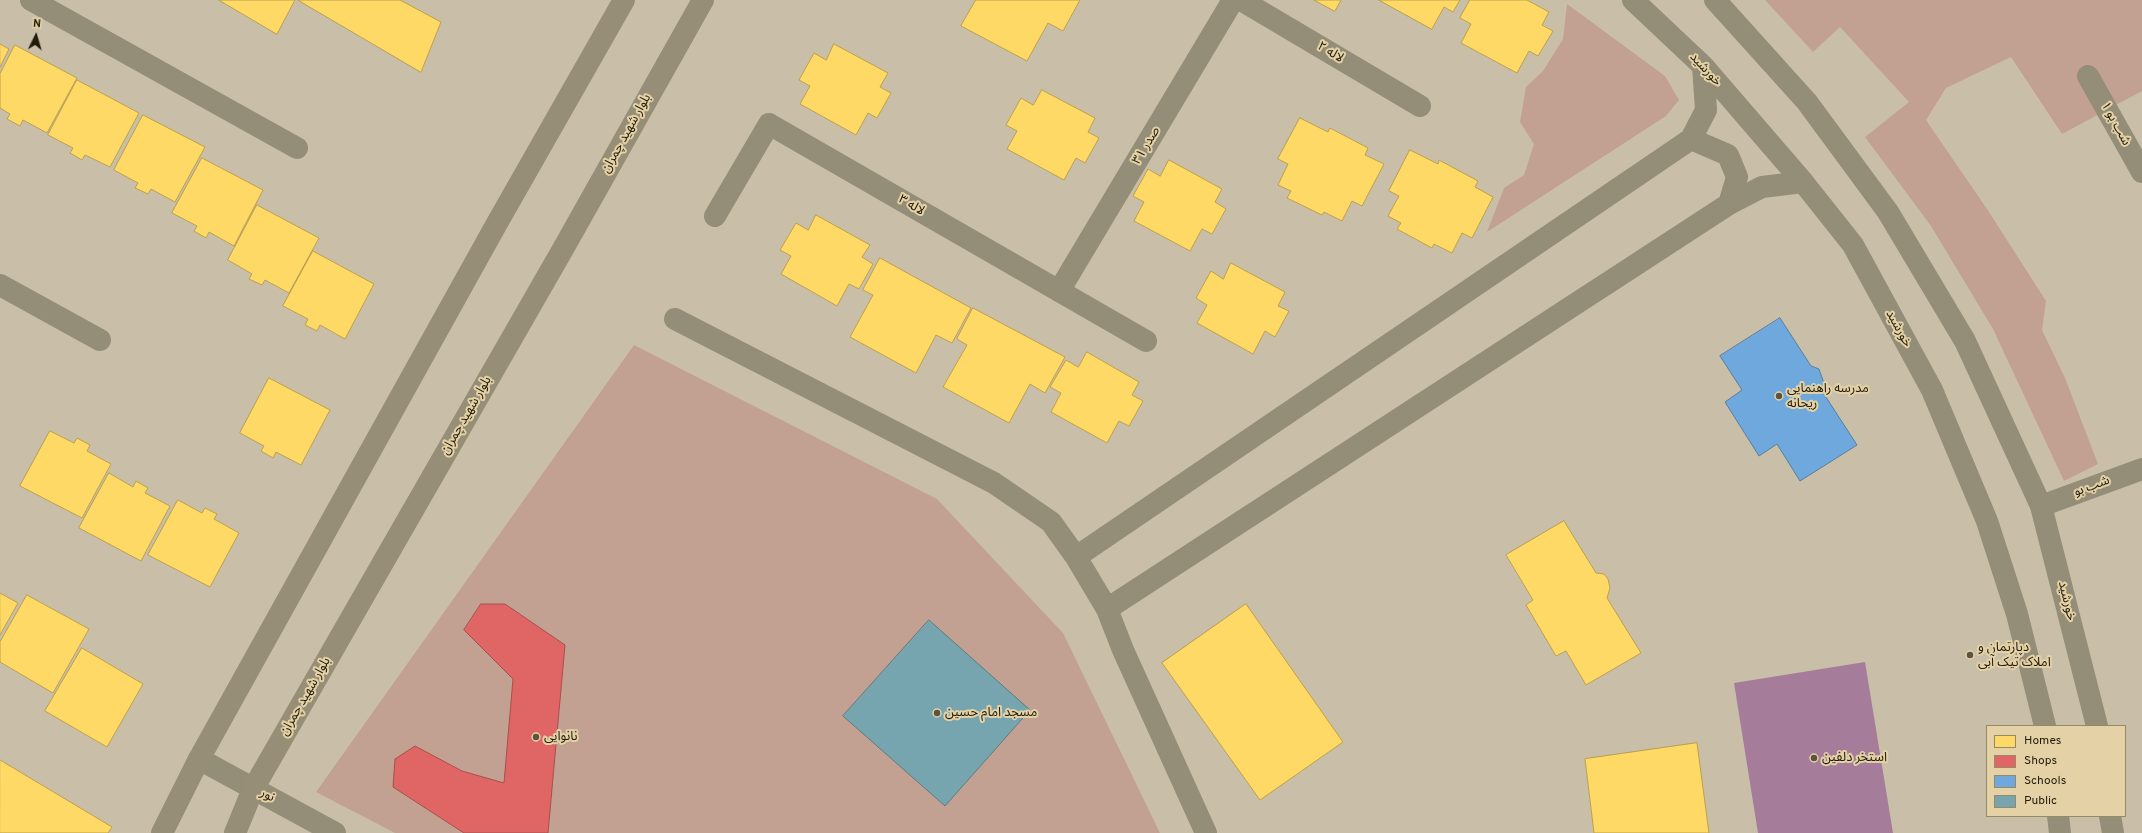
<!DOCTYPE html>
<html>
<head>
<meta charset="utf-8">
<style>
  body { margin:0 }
  #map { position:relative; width:2142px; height:833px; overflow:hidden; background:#c9bfa8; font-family:Overpass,sans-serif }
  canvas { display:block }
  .legend { position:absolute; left:1986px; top:725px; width:140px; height:92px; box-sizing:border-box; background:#e4d2a6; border:1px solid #968968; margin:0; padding:5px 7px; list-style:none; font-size:12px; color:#221b0a }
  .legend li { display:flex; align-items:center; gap:8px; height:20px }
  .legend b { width:20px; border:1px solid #968968 }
  .north { position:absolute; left:16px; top:16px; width:40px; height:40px; -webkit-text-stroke:3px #e4d2a6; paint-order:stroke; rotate:5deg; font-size:11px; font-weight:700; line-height:16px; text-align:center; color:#221b0a }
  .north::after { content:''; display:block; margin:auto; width:14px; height:18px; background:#221b0a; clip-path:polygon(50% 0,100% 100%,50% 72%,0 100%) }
</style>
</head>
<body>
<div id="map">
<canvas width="2142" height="833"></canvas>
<ul class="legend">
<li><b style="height:11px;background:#ffd966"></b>Homes</li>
<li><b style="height:11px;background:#e06666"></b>Shops</li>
<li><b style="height:11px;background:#6fa8dc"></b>Schools</li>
<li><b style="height:11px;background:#76a5af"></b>Public</li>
</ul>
<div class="north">N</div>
</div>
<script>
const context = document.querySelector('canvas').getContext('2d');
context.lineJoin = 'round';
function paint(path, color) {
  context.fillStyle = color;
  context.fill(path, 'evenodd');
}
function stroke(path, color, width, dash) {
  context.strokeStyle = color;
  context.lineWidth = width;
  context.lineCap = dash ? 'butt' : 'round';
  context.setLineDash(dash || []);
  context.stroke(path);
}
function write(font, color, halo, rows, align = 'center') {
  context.font = font + ' Overpass,"Noto Sans Arabic",sans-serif';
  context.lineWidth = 4;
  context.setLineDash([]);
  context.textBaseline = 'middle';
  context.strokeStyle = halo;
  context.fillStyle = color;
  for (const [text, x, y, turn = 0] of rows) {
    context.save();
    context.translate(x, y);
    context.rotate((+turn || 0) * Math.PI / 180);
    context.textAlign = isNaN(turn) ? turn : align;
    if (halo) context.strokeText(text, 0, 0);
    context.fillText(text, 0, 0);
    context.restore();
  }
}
paint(new Path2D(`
  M 1765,0 L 2142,0 L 2142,91 L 2062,134 L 2011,57 L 1946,88 L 1926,120 L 1989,212 L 2046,301 L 2042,330 L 2065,378 L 2098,464 L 2064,481 L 1993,329 L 1931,226 L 1865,137 L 1909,102 L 1840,27 L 1813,52 Z
  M 1567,4 L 1665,76 L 1679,100 L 1666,116 L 1487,232 L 1504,188 L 1524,175 L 1534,144 L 1520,122 L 1526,87 L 1543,71 L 1563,39 Z
  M 634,345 L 937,499 L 1063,633 L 1160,833 L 395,833 L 316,792 Z`), '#c3a192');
paint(new Path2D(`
  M 1865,662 L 1893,833 L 1758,833 L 1734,683 Z`), '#a67c9b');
const homes = new Path2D(`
  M 219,0 L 295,0 L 277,34 Z
  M 298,0 L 400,0 L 441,22 L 421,72 Z
  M 976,0 L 1080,0 L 1063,31 L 1048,23 L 1027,61 L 961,26 Z
  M 1314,0 L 1341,0 L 1335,11 Z
  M 1379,0 L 1460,0 L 1453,12 L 1444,7 L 1432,29 Z
  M 1470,0 L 1527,0 L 1549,12 L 1542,25 L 1553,31 L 1538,56 L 1529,51 L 1517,73 L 1461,43 L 1471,24 L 1460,18 Z
  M 0,44 L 9,49 L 0,67 Z
  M 834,44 L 888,73 L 880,87 L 891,93 L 877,118 L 868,113 L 856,135 L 800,104 L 810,86 L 799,80 L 814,53 L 826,60 Z
  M 15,45 L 77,78 L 47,133 L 23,120 L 20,126 L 7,119 L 10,114 L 0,108 L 0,74 Z
  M 77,80 L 139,113 L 110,167 L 85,155 L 82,160 L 70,153 L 73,148 L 48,135 Z
  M 1042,90 L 1095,118 L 1088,132 L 1099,138 L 1085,163 L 1076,158 L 1064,180 L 1007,149 L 1017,131 L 1006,125 L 1021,98 L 1033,105 Z
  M 143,115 L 205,147 L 175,202 L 151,189 L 148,194 L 135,188 L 138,183 L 114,170 Z
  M 1300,118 L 1328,132 L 1330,128 L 1368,148 L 1365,155 L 1384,164 L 1362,206 L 1352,201 L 1342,221 L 1324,212 L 1322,215 L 1287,198 L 1291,191 L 1278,185 L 1288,164 L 1278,159 Z
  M 1410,150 L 1438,164 L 1439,160 L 1478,181 L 1475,187 L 1493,197 L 1472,238 L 1462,233 L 1452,253 L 1434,244 L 1432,248 L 1397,229 L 1401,223 L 1388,216 L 1399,196 L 1389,191 Z
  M 202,158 L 263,190 L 234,246 L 209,232 L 206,238 L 194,231 L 197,226 L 172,213 Z
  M 1169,160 L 1222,189 L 1215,202 L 1226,209 L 1212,234 L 1202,229 L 1190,251 L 1134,221 L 1144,202 L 1133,196 L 1148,169 L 1160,176 Z
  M 257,205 L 319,238 L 289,293 L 265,280 L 262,285 L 249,279 L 252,274 L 228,260 Z
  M 816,215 L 870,245 L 862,257 L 873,264 L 859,289 L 849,284 L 837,306 L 781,274 L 791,256 L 780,250 L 796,223 L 808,230 Z
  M 313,251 L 374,284 L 345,339 L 320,325 L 317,331 L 305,325 L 308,319 L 283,306 Z
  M 880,258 L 971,308 L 952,343 L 936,335 L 916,373 L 850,337 L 873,295 L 863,290 Z
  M 1231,263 L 1285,292 L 1278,306 L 1289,311 L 1275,337 L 1265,331 L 1253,354 L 1197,323 L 1207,305 L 1196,298 L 1211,271 L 1223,279 Z
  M 973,308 L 1065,357 L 1045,393 L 1030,384 L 1009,423 L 943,387 L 967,345 L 957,339 Z
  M 1087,352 L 1139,382 L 1132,395 L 1143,401 L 1129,426 L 1119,421 L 1107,443 L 1051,412 L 1061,393 L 1050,387 L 1066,360 L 1078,367 Z
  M 269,378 L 330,410 L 301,465 L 276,452 L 273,458 L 261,451 L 264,446 L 240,433 Z
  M 50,431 L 74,443 L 77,438 L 90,445 L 87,451 L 111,464 L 82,518 L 20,486 Z
  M 109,473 L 133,487 L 136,481 L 148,488 L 145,493 L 170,506 L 141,561 L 79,528 Z
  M 178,500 L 202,513 L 205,508 L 217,514 L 214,519 L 239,533 L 210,587 L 148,555 Z
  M 1564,521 L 1596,573 L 1604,574 L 1608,579 L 1610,588 L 1607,598 L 1641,653 L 1586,685 L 1566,651 L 1556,656 L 1526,605 L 1533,600 L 1506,555 Z
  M 0,593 L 18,603 L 0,635 Z
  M 27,595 L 89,629 L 53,693 L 0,662 L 0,642 Z
  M 1246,604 L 1343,742 L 1260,800 L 1162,663 Z
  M 82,648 L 143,684 L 107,747 L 45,711 Z
  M 1697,743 L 1709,833 L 1594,833 L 1585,759 Z
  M 0,760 L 112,827 L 108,833 L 0,833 Z`);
paint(homes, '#ffd966');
stroke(homes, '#bda04a', 1);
const shops = new Path2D(`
  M 481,604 L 505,604 L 565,645 L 548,833 L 464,833 L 393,787 L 395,759 L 415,746 L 462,771 L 504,783 L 513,679 L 464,630 Z`);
paint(shops, '#e06666');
stroke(shops, '#a7504a', 1);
const schools = new Path2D(`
  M 1780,318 L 1811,366 L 1819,369 L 1824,383 L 1822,391 L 1857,445 L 1800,481 L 1777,444 L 1759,456 L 1725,402 L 1742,390 L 1720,356 Z`);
paint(schools, '#6fa8dc');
stroke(schools, '#587e9d', 1);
const public = new Path2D(`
  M 929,620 L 1030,710 L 945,806 L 843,716 Z`);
paint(public, '#76a5af');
stroke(public, '#5d7c7e', 1);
stroke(new Path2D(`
  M 31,0 L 297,148
  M 1241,0 L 1420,106
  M 1633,0 L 1703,66 L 1803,182 L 1853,245 L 1932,390 L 1987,521 L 2017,614 L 2045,726
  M 1715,0 L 1807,102 L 1888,212 L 1965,341 L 2041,506 L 2097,726
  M 2088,76 L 2142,172
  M 1691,139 L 1728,155 L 1737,177 L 1729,204
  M 715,216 L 769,124 L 1146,341
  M 0,285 L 100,340
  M 1059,291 L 1233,0
  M 675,319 L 994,483 L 1051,522 L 1076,557 L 1107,609 L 1123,650 L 1206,833
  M 2041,506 L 2142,469
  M 1076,557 L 1691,139 L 1706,110 L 1703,66
  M 1107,609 L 1729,204 L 1762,187 L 1803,182
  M 199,759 L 335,833
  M 2058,816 L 2060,833
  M 2110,816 L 2113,833`), '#948d78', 22);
stroke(new Path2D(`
  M 162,833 L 199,759 L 496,225 L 624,0
  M 235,833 L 253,789 L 563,249 L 703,0`), '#978e78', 22);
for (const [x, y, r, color] of [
  [1779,396,4,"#5c5441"],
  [1970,655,4,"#5c5441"],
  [937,713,4,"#5c5441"],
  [536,737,4,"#5c5441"],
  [1814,758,4,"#5c5441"]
]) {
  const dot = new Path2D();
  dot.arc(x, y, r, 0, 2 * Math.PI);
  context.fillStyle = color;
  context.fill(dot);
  stroke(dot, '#e4d2a6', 1.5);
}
write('13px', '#221b0a', '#e4d2a6', [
  ["لاله ۲",1330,53,31],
  ["خورشید",1705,70,47],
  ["شب بو ۱",2115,124,61],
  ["بلوار شهید چمران",627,134,-61],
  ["صدر ۳۱",1147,146,-59],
  ["لاله ۳",911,206,30],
  ["خورشید",1898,329,61],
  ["بلوار شهید چمران",467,416,-60],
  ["شب بو",2092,487,-20],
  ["خورشید",2066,601,76],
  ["بلوار شهید چمران",306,697,-60],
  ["نور",267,796,28]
]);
write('13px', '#221b0a', '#e4d2a6', [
  ["مدرسه راهنمایی",1787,389],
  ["ریحانه",1787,404],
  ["دپارتمان و",1978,648],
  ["املاک تیک آبی",1978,663],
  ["مسجد امام‌ حسین",945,713],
  ["نانوایی",544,737],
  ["استخر دلفین",1822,758]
], 'left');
</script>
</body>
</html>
